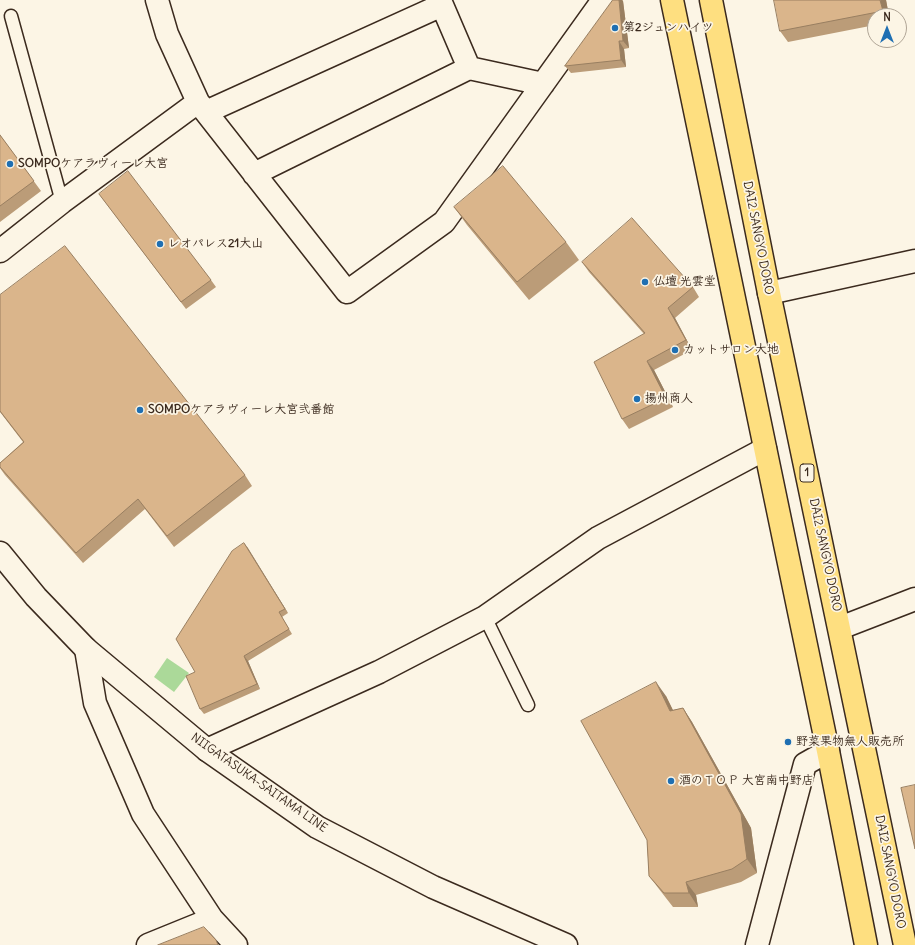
<!DOCTYPE html>
<html>
<head>
<meta charset="utf-8">
<style>
  body { margin:0 }
  #map { position:relative; width:915px; height:945px; overflow:hidden; background:#fcf5e5; font-family:Delius,sans-serif }
  canvas { display:block }
  .north { position:absolute; left:867px; top:8px; width:40px; height:40px; box-sizing:border-box; background:#fcf5e5; border:1px solid #afa495; border-radius:50%; rotate:0deg; font-size:11px; font-weight:700; line-height:16px; text-align:center; color:#3b2a1e }
  .north::after { content:''; display:block; margin:auto; width:14px; height:18px; background:#1f6fb2; clip-path:polygon(50% 0,100% 100%,50% 72%,0 100%) }
</style>
</head>
<body>
<div id="map">
<canvas width="915" height="945"></canvas>
<div class="north">N</div>
</div>
<script>
const context = document.querySelector('canvas').getContext('2d');
context.lineJoin = 'round';
function paint(path, color) {
  context.fillStyle = color;
  context.fill(path, 'evenodd');
}
function stroke(path, color, width, dash) {
  context.strokeStyle = color;
  context.lineWidth = width;
  context.lineCap = dash ? 'butt' : 'round';
  context.setLineDash(dash || []);
  context.stroke(path);
}
function write(font, color, halo, rows, align = 'center') {
  context.font = font + ' Delius,"Klee One",sans-serif';
  context.lineWidth = 3.5;
  context.setLineDash([]);
  context.textBaseline = 'middle';
  context.strokeStyle = halo;
  context.fillStyle = color;
  for (const [text, x, y, turn = 0] of rows) {
    context.save();
    context.translate(x, y);
    context.rotate((+turn || 0) * Math.PI / 180);
    context.textAlign = isNaN(turn) ? turn : align;
    if (halo) context.strokeText(text, 0, 0);
    context.fillText(text, 0, 0);
    context.restore();
  }
}
paint(new Path2D(`
  M 167,658 L 189,673 L 174,692 L 154,677 Z`), '#abd999');
const lane = new Path2D(`
  M 11,16 L 62,202
  M 485,617 L 528,705`);
const street = new Path2D(`
  M 469,68 L 543,84
  M 198,102 L 347,292 L 444,222 L 603,0
  M 206,112 L 442,5 L 469,68 L 254,174
  M 0,251 L 62,202 L 198,102 L 167,34 L 157,0
  M 769,293 L 915,261
  M 840,628 L 915,599
  M 86,649 L 95,703 L 143,814 L 212,919 L 236,945
  M 207,750 L 379,672 L 485,617 L 598,538 L 765,449
  M 148,945 L 212,919
  M 757,945 L 805,764 L 828,751`);
const secondary = new Path2D(`
  M 0,553 L 36,597 L 86,649 L 207,750 L 317,827 L 433,887 L 566,945`);
const primary = new Path2D(`
  M 672,0 L 828,751 L 866,945
  M 711,0 L 769,293 L 905,945`);
stroke(lane, '#3b2a1e', 15);
stroke(street, '#3b2a1e', 25);
stroke(secondary, '#3b2a1e', 25);
stroke(primary, '#3b2a1e', 25);
stroke(lane, '#fcf5e5', 12);
stroke(street, '#fcf5e5', 22);
stroke(secondary, '#fcf5e5', 22);
stroke(primary, '#fedf80', 22);
paint(new Path2D(`
  M 613,0 L 622,0 L 623,1 L 629,48 L 624,49 L 626,67 L 571,73 L 565,66 Z
  M 886,0 L 889,16 L 875,16 L 875,25 L 788,42 L 780,31 Z
  M 0,135 L 41,191 L 0,222 Z
  M 99,194 L 211,280 L 216,287 L 186,309 Z
  M 454,207 L 566,242 L 579,260 L 529,300 L 467,225 Z
  M 582,262 L 693,287 L 699,297 L 675,318 L 692,350 L 654,370 L 673,407 L 629,429 L 622,419 L 644,334 L 589,272 Z
  M 0,295 L 245,475 L 252,486 L 174,547 L 145,509 L 83,563 L 5,475 L 0,468 L 0,463 L 23,442 L 0,412 Z
  M 244,543 L 288,613 L 282,617 L 292,634 L 248,661 L 260,689 L 204,714 L 200,709 L 195,672 Z
  M 666,696 L 673,710 L 683,708 L 692,722 L 751,828 L 757,873 L 741,882 L 696,895 L 698,907 L 673,907 L 659,889 L 649,876 L 647,840 Z`), '#bb9c78');
paint(new Path2D(`
  M 619,0 L 622,0 L 623,1 L 629,48 L 623,41 Z
  M 880,0 L 886,0 L 889,16 L 886,16 L 883,11 Z
  M 619,41 L 624,49 L 626,67 L 621,60 Z
  M 668,308 L 675,318 L 692,350 L 686,340 Z
  M 647,361 L 654,370 L 673,407 L 666,398 Z
  M 244,543 L 248,548 L 288,613 L 285,609 Z
  M 244,656 L 248,661 L 260,689 L 257,684 Z
  M 656,682 L 666,696 L 680,725 L 670,711 Z
  M 683,708 L 692,722 L 751,828 L 757,873 L 747,859 Z
  M 686,882 L 696,895 L 698,907 L 689,893 Z`), '#997f61');
const building = new Path2D(`
  M 613,0 L 619,0 L 623,41 L 619,41 L 621,60 L 565,66 Z
  M 774,0 L 880,0 L 883,11 L 780,31 Z
  M 0,135 L 34,181 L 0,206 Z
  M 503,166 L 566,242 L 517,282 L 454,207 Z
  M 128,171 L 211,280 L 181,302 L 99,194 Z
  M 632,218 L 693,287 L 668,308 L 686,340 L 647,361 L 666,398 L 622,419 L 594,362 L 645,333 L 582,262 Z
  M 65,246 L 245,475 L 167,536 L 138,499 L 76,553 L 0,467 L 0,463 L 24,442 L 0,411 L 0,295 Z
  M 244,543 L 285,609 L 279,612 L 289,629 L 244,656 L 257,684 L 200,709 L 186,676 L 195,672 L 176,639 L 232,551 Z
  M 656,682 L 670,711 L 683,708 L 741,814 L 747,859 L 732,869 L 686,882 L 689,893 L 664,893 L 649,876 L 647,840 L 581,721 Z
  M 915,785 L 915,849 L 901,788 Z
  M 204,927 L 216,940 L 218,945 L 158,945 Z`);
paint(building, '#dab58b');
stroke(building, '#997f61', 1);
for (const [x, y, r, color] of [
  [615,28,4,"#1f6fb2"],
  [10,164,4,"#1f6fb2"],
  [160,244,4,"#1f6fb2"],
  [645,282,4,"#1f6fb2"],
  [675,350,4,"#1f6fb2"],
  [637,399,4,"#1f6fb2"],
  [140,410,4,"#1f6fb2"],
  [788,742,4,"#1f6fb2"],
  [671,781,4,"#1f6fb2"]
]) {
  const dot = new Path2D();
  dot.arc(x, y, r, 0, 2 * Math.PI);
  context.fillStyle = color;
  context.fill(dot);
  stroke(dot, '#fcf5e5', 1.5);
}
for (const [x, y, w] of [
  [807,473,14]
]) {
  const box = new Path2D();
  box.roundRect(x - w / 2, y - 9, w, 18, 3);
  context.fillStyle = '#fcf5e5';
  context.fill(box);
  stroke(box, '#3b2a1e', 1);
}
write('bold 11px', '#3b2a1e', null, [
  ["1",807,473]
]);
write('bold 12px', '#3b2a1e', '#fcf5e5', [
  ["第2ジュンハイツ",623,28],
  ["SOMPOケアラヴィーレ大宮",18,164],
  ["レオパレス21大山",168,244],
  ["仏壇 光雲堂",653,282],
  ["カットサロン大地",683,350],
  ["揚州商人",645,399],
  ["SOMPOケアラヴィーレ大宮弐番館",148,410],
  ["野菜果物無人販売所",796,742],
  ["酒のＴＯＰ 大宮南中野店",679,781]
], 'left');
write('12px', '#3b2a1e', '#fcf5e5', [
  ["DAI2 SANGYO DORO",758,238,79],
  ["DAI2 SANGYO DORO",825,555,78],
  ["NIIGATASUKA-SAITAMA LINE",259,783,35],
  ["DAI2 SANGYO DORO",890,872,79]
]);
</script>
</body>
</html>
